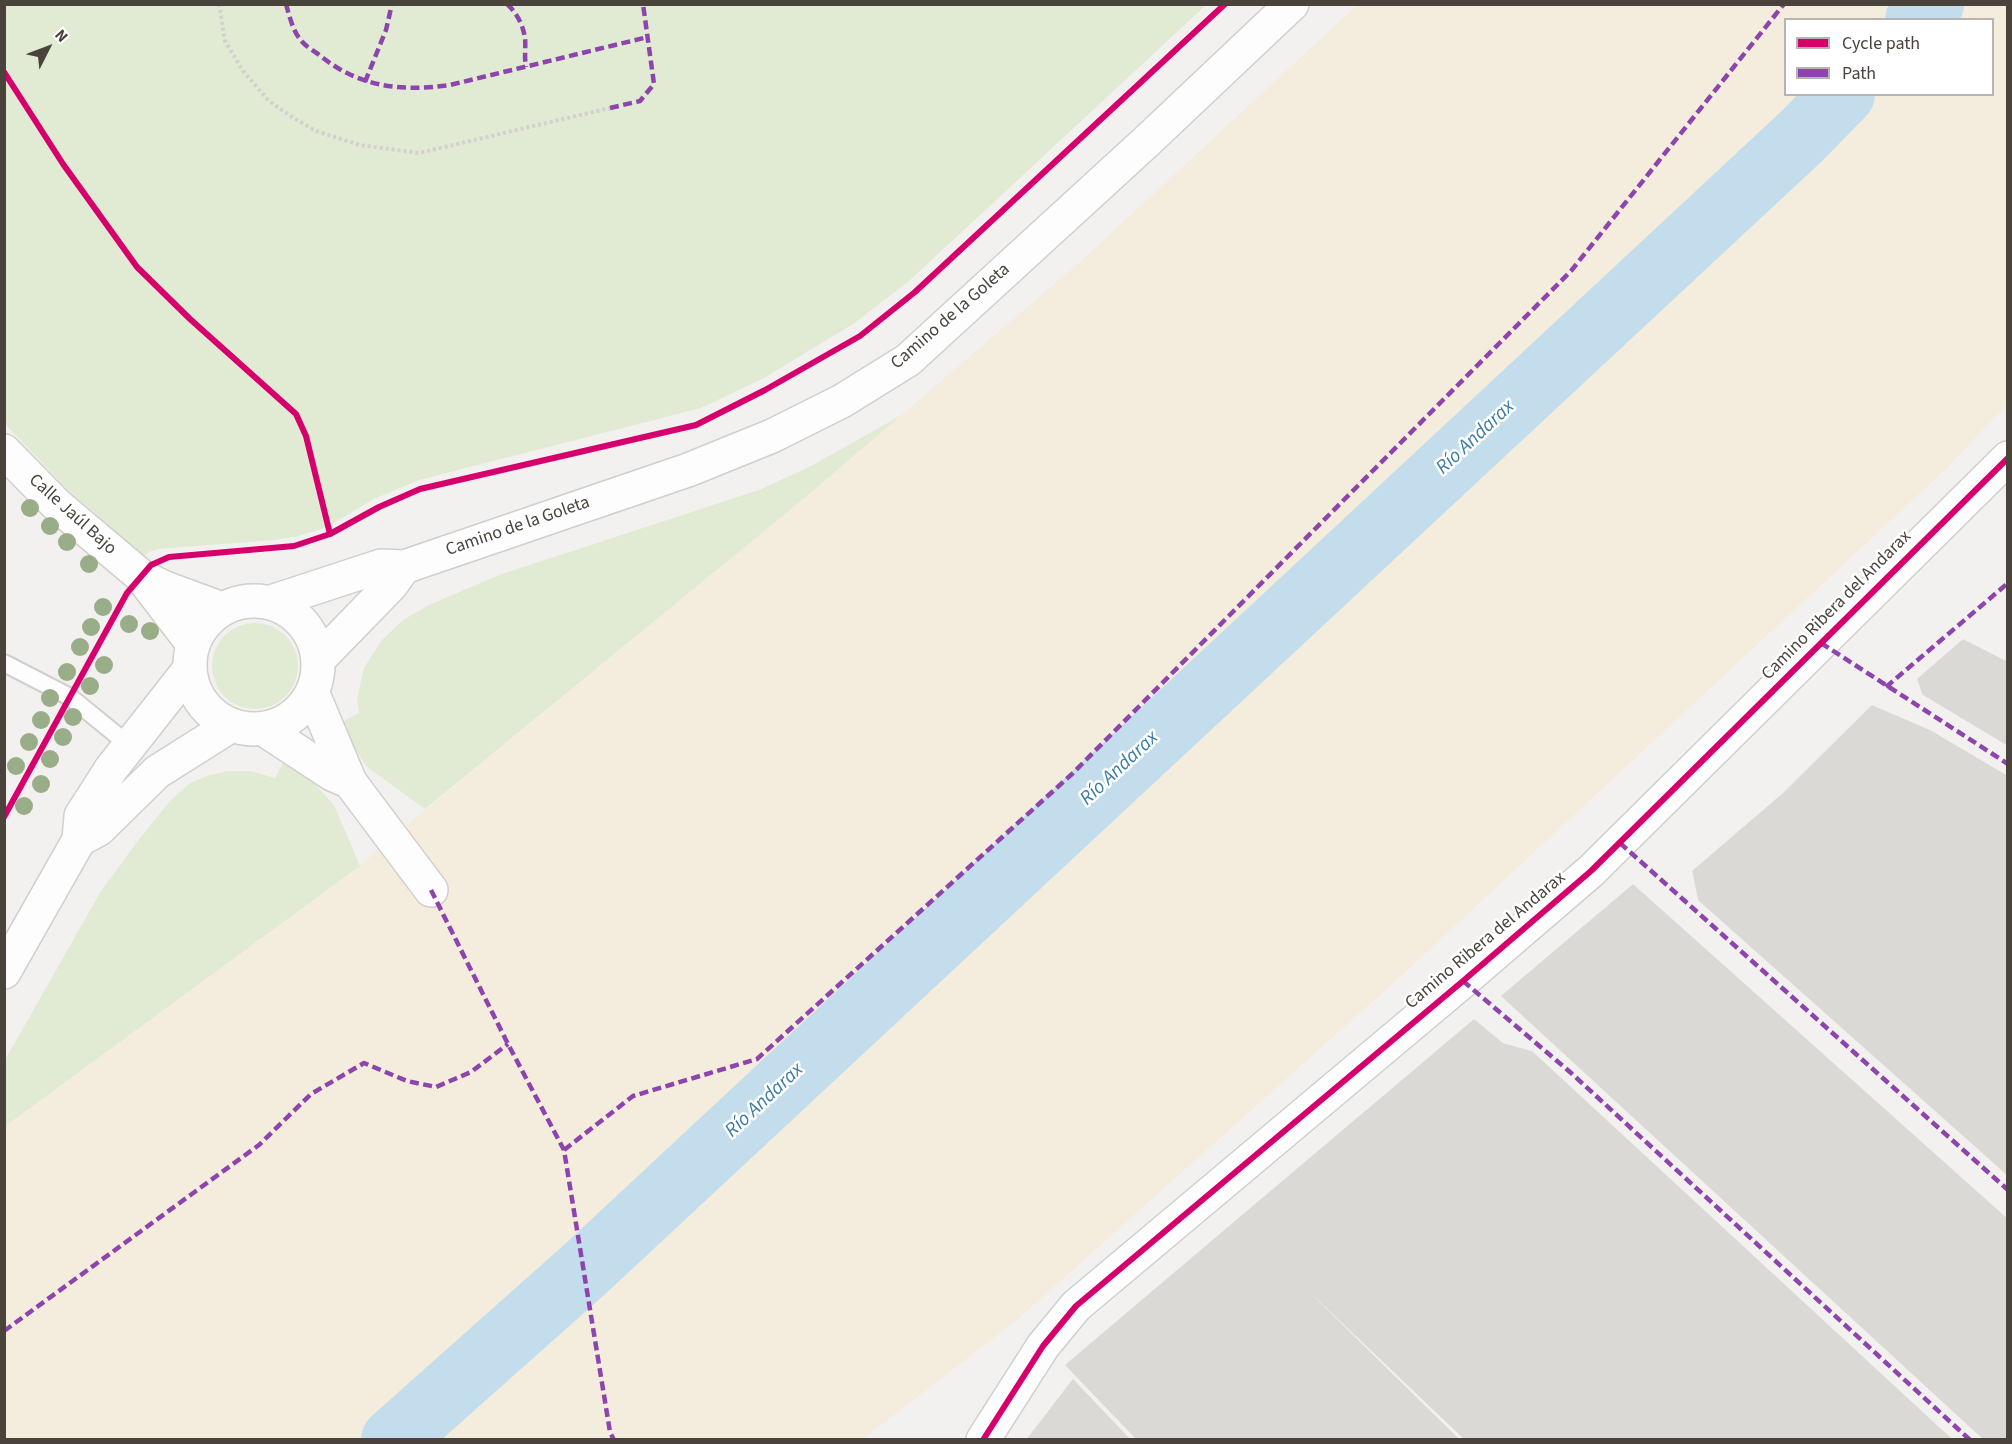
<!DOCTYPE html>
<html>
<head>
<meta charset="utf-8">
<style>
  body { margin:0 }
  #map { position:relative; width:2012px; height:1444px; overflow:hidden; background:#f3f1ef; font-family:"Source Sans 3",sans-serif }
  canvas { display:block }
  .frame { position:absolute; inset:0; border:6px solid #49433b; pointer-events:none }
  .legend { position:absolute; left:1784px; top:18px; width:210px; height:78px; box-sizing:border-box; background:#fff; border:2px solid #b6b4b1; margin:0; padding:8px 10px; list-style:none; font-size:18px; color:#49433b }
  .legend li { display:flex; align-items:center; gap:12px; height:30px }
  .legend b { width:30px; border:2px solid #b6b4b1 }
  .north { position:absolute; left:18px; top:18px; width:60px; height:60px; -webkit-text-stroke:4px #fff; paint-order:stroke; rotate:48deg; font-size:16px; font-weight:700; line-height:24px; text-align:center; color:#49433b }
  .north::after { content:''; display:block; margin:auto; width:21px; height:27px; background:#49433b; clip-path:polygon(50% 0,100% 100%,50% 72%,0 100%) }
</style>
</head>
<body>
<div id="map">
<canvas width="2012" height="1444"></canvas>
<div class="frame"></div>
<ul class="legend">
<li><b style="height:8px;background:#d6006c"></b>Cycle path</li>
<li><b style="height:8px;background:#8e44ad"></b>Path</li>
</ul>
<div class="north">N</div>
</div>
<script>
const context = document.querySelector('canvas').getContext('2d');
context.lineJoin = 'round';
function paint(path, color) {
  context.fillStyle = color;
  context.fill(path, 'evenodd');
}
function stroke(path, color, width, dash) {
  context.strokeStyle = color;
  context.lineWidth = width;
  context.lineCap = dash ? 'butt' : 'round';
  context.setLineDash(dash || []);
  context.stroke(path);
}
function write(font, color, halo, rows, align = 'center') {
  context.font = font + ' "Source Sans 3",sans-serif';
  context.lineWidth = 5;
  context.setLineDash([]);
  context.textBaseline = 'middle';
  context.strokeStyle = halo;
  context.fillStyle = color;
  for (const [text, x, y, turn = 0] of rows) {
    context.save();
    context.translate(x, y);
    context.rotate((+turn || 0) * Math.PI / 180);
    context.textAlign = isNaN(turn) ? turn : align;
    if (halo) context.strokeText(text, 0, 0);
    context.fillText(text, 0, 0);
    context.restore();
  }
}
paint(new Path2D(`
  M 4,5 L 5,4 L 1206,5 L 908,282 L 853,324 L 764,378 L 701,408 L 419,480 L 374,499 L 327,527 L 295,537 L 274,540 L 158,549 L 149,552 L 144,556 L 66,488 L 5,424 Z
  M 902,415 L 800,502 L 425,809 L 367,767 L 352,745 L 342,722 L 359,713 L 357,699 L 364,668 L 381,641 L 403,620 L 429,605 L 499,575 L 759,490 L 809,467 Z
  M212 666a43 43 0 1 1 86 0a43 43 0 1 1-86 0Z
  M 283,763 L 301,769 L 334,805 L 360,866 L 5,1127 L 5,1060 L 101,891 L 137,842 L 169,802 L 190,783 L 207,776 L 227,771 L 250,771 L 275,778 Z`), '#e1ead2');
paint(new Path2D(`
  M 1357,5 L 2007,5 L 2007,404 L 1947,468 L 1400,977 L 1018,1319 L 863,1439 L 5,1439 L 4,1127 L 360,866 L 391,838 L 800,502 L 1082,260 ZM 1786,20 L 1992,20 L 1992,94 L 1786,94 Z`), '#f4eddd');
stroke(new Path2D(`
  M 1917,20 L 1932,4
  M 393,1440 L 584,1270 L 1803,135 L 1843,94`), '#c4ddec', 64);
const building = new Path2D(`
  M 1963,640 L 2008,663 L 2008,745 L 1923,694 L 1918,679 Z
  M 1872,706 L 1930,731 L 2008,777 L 2008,959 L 1784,793 Z
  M 1784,793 L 2008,959 L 2008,1175 L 1699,900 L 1693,871 Z
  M 1633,885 L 2008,1220 L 2008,1440 L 1985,1440 L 1502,996 Z
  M 1474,1020 L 1503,1044 L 1532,1052 L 1952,1440 L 1466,1440 L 1236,1221 Z
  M 1236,1221 L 1459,1440 L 1138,1440 L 1066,1365 Z
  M 1073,1380 L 1130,1440 L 1027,1440 Z`);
paint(building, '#dbd9d6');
stroke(building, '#dbd8d5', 1.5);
const lane = new Path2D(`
  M 4,663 L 70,697 L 129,745`);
const street = new Path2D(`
  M 4,451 L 57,505 L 141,576 L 193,644
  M 142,577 L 165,588 L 222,609
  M190 665a64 64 0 1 1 128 0a64 64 0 1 1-128 0Z
  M 271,602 L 381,566 L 404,567 L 688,470 L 772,436 L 842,401 L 908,360 L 1146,142 L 1292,4
  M 320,658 L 391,585 L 404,567
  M 313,694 L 350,782 L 431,890
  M 265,730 L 332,774 L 350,782
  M 79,840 L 99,829 L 157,772 L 230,726
  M 4,972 L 79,840 L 81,816 L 111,769 L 189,670
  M 983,1440 L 1043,1346 L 1076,1306 L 1463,981 L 1591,871 L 2008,458`);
stroke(lane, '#d1cfcc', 20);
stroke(street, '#d1cfcc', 36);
stroke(new Path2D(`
  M 219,4 L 225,41 L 243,71 L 269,101 L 295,119 L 316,131 L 360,145 L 419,153 L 610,108`), '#d3d1cd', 4, [3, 3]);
stroke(lane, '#fdfdfd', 16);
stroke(street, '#fdfdfd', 33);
stroke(new Path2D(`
  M 286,4 C 289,15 293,31 300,39 C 304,45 312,50 318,54 C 358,87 400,92 450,85 L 648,37
  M 507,4 C 517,13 523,25 525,38 C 526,47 524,56 526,67
  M 365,82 L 386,30 L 392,4
  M 610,108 L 640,101 L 654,84 L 643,4
  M 1821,643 L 2008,764
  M 1886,687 L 2008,583
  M 1620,843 L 2008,1190
  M 431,890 L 508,1044 L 564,1150 L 610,1432 L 614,1440
  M 1463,981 L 1570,1072 L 1970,1440
  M 564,1150 L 633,1096 L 757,1059 L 1072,774 L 1571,271 L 1784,4
  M 4,1331 L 259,1145 L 311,1094 L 364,1063 L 407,1081 L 436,1087 L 471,1072 L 508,1044`), '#8e44ad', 4.5, [9, 4.5]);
stroke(new Path2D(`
  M 4,72 L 63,164 L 137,267 L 190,319 L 296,414 L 306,436 L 330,534
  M 4,817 L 127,593 L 151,565 L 169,557 L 294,546 L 330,534 L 379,507 L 420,489 L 696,425 L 765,390 L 860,336 L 915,292 L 1225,4
  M 983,1440 L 1043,1346 L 1076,1306 L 1463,981 L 1591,871 L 2008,458`), '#d6006c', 6);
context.fillStyle = '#99ad88';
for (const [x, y] of [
  [30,508],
  [50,526],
  [67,542],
  [89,564],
  [103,607],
  [129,624],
  [91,627],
  [150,631],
  [80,647],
  [104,665],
  [67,672],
  [90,686],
  [50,698],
  [73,717],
  [41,720],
  [63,737],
  [29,742],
  [50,759],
  [16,766],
  [41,784],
  [24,806]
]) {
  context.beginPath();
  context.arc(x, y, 9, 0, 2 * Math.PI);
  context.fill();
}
write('18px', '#49433b', '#fff', [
  ["Camino de la Goleta",951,317,-41],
  ["Calle Jaúl Bajo",72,515,42],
  ["Camino de la Goleta",518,527,-19],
  ["Camino Ribera del Andarax",1837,606,-45],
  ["Camino Ribera del Andarax",1486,941,-40]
]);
write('italic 20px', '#3b7ca4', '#fff', [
  ["Río Andarax",1476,438,-43],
  ["Río Andarax",1120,769,-43],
  ["Río Andarax",765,1101,-43]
]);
</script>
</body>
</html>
